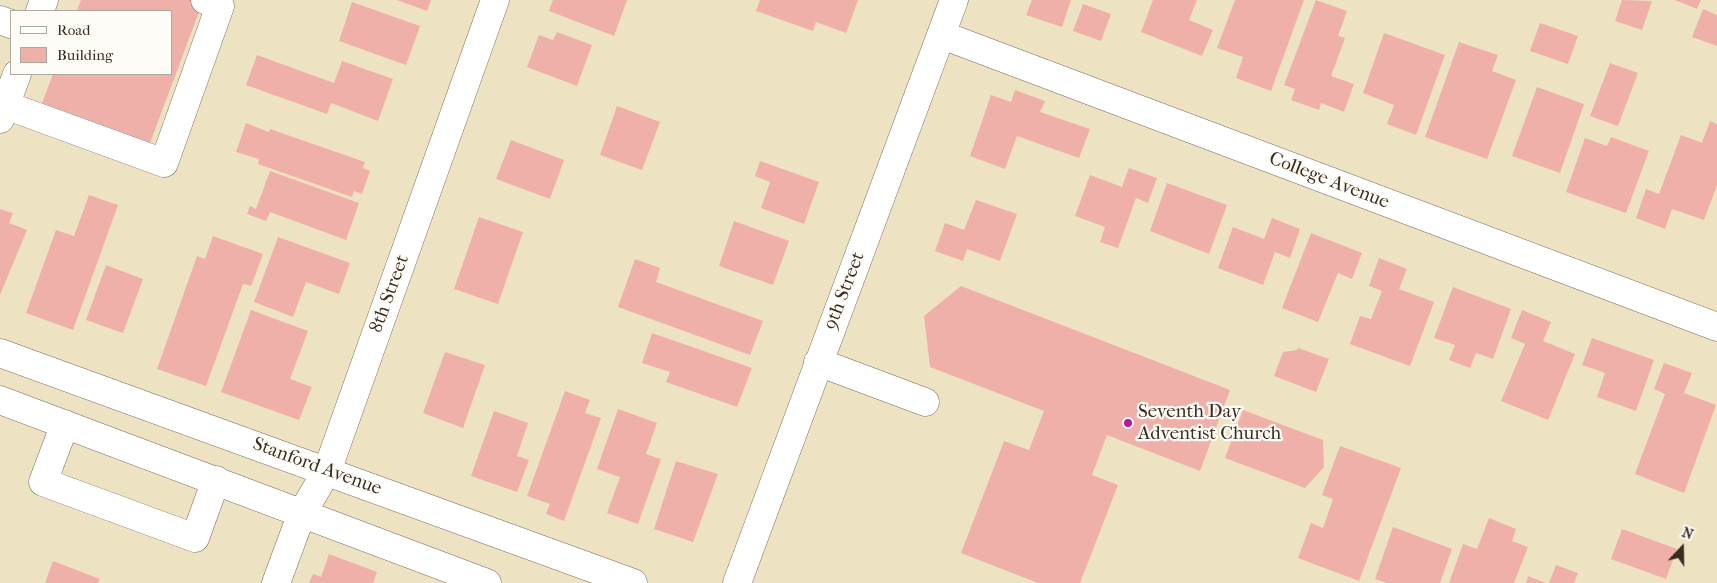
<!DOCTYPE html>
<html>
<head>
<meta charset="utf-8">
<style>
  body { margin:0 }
  #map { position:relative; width:1717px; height:583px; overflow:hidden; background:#ede3c3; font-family:"IM FELL French Canon",serif }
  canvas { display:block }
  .legend { position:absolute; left:10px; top:10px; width:162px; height:65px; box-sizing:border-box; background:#fdfcf7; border:1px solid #afa8a0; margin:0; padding:6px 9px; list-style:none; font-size:15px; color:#3b2a1e }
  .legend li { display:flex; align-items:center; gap:10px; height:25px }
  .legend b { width:25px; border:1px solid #afa8a0 }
  .north { position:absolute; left:1657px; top:523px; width:50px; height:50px; -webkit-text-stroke:4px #fdfcf7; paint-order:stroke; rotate:21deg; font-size:14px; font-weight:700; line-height:20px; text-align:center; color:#3b2a1e }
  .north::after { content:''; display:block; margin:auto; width:18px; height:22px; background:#3b2a1e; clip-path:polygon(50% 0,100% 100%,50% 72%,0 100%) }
</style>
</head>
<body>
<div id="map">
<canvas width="1717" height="583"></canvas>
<ul class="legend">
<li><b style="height:6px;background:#fff"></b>Road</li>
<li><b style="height:14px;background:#f0b0aa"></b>Building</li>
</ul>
<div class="north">N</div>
</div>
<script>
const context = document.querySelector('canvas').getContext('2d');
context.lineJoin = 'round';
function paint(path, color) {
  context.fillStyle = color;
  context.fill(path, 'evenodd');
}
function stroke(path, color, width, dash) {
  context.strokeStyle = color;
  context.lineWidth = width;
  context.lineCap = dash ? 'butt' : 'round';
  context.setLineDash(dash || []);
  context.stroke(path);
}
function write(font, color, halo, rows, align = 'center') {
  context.font = font + ' "IM FELL French Canon",serif';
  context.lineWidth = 4.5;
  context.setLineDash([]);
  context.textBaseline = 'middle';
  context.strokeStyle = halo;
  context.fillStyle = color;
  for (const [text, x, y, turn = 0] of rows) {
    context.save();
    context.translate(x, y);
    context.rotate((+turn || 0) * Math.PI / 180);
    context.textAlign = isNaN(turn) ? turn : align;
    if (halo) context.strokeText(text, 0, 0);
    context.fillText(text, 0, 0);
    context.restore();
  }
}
paint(new Path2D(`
  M 81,0 L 192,0 L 202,4 L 150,143 L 42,103 L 53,74 L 171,74 L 171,11 L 77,11 Z
  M 397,0 L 431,0 L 427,11 Z
  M 553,0 L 627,0 L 614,36 L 549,11 Z
  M 760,0 L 858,0 L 846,33 L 816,22 L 813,31 L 756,11 Z
  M 1032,0 L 1071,0 L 1062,27 L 1026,15 Z
  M 1153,0 L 1197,0 L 1189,20 L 1213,30 L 1202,56 L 1141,32 Z
  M 1235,0 L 1304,0 L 1271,91 L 1236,78 L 1243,57 L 1217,48 Z
  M 1316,0 L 1347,11 L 1338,36 L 1345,38 L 1331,76 L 1354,84 L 1344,112 L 1321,103 L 1319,110 L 1291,100 L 1295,89 L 1284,85 Z
  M 1622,0 L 1652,1 L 1642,30 L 1615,21 Z
  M 1675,0 L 1701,0 L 1697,9 Z
  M 352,2 L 420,26 L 406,65 L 339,41 Z
  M 1083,4 L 1111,14 L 1101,41 L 1073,31 Z
  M 1703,9 L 1717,15 L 1717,46 L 1692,37 Z
  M 1540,23 L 1578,36 L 1568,64 L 1530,51 Z
  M 557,32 L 592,45 L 577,86 L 527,67 L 539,35 L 553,40 Z
  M 1384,33 L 1445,55 L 1416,135 L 1387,124 L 1394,105 L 1363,93 Z
  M 1459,42 L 1498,55 L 1492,71 L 1516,80 L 1487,159 L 1425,137 Z
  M 257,55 L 334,83 L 342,61 L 393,79 L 378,121 L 331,103 L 327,114 L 246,85 Z
  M 1610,63 L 1638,73 L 1618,126 L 1590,116 Z
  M 1537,87 L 1584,104 L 1560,173 L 1512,156 Z
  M 1015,90 L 1045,101 L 1040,112 L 1090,129 L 1079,158 L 1017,136 L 1005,169 L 970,156 L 991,95 L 1011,102 Z
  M 617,106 L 660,122 L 642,170 L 600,155 Z
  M 1710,121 L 1717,124 L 1717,185 L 1704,220 L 1672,209 L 1665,229 L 1636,218 L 1646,189 L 1659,194 L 1681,135 L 1702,143 Z
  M 246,123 L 269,132 L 270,129 L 365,162 L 363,168 L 370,171 L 362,194 L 354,191 L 352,197 L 258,164 L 259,159 L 236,152 Z
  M 1611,137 L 1649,151 L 1626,213 L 1566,192 L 1585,138 L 1607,146 Z
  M 511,140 L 564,160 L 550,199 L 496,179 Z
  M 760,161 L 819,182 L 804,224 L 761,208 L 770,182 L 755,176 Z
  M 1129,168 L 1157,178 L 1148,203 L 1136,198 L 1118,248 L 1100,242 L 1105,227 L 1075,216 L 1090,175 L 1122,187 Z
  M 270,171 L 359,203 L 346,240 L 270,212 L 266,221 L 247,214 L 250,206 L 256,209 Z
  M 1167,183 L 1227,205 L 1209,254 L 1150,231 Z
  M 89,195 L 118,205 L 73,330 L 26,313 L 56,230 L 74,236 Z
  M 976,200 L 1017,214 L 1000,261 L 967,249 L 963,261 L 935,251 L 945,223 L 964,230 Z
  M 0,209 L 13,213 L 9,223 L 27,230 L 0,295 Z
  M 479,217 L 523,232 L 498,304 L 454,289 Z
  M 1272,218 L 1300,229 L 1290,258 L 1275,252 L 1263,285 L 1218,268 L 1233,227 L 1264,239 Z
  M 734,221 L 789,241 L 773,285 L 719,266 Z
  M 1311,233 L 1362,253 L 1352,279 L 1338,273 L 1318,322 L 1282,308 Z
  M 213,236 L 263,254 L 251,286 L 243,284 L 206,386 L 157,369 L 197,256 L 205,259 Z
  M 278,237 L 350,263 L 339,294 L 306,282 L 293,317 L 254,302 Z
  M 1379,258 L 1407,269 L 1399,289 L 1434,302 L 1410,366 L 1350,344 L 1360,316 L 1371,319 L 1382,291 L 1369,286 Z
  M 635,259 L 660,268 L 656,282 L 763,321 L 750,355 L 618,307 Z
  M 106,265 L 143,279 L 123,333 L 86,320 Z
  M 961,286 L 1230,390 L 1200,471 L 1107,435 L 1092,475 L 1118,485 L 1080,583 L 1038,583 L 961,553 L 1004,441 L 1029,450 L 1044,411 L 930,367 L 924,316 Z
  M 1453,287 L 1511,309 L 1493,359 L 1476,353 L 1470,368 L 1449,360 L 1455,345 L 1434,338 Z
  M 251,310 L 308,331 L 290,379 L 312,387 L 299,420 L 221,392 Z
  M 1522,310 L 1551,322 L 1543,341 L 1575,354 L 1548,420 L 1501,401 L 1525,344 L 1511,338 Z
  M 652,333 L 752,368 L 737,407 L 666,382 L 670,372 L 642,363 Z
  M 1592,338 L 1654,360 L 1636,411 L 1597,397 L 1605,373 L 1582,365 Z
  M 1298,348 L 1329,359 L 1316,392 L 1274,376 L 1283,352 L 1297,350 Z
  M 445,352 L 485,365 L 463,428 L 423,413 Z
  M 1664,363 L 1692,373 L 1684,393 L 1716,405 L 1684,493 L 1635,474 L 1665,394 L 1654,389 Z
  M 565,391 L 590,400 L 585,413 L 601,418 L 564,521 L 546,514 L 550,504 L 527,496 Z
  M 618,409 L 657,423 L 646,454 L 661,459 L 638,524 L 607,513 L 620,477 L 597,469 Z
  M 1243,410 L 1323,440 L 1324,467 L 1305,488 L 1225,458 Z
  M 494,411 L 528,423 L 517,456 L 529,460 L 517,492 L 471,476 Z
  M 1340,446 L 1401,468 L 1359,581 L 1298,558 L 1311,523 L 1323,528 L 1333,499 L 1322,495 Z
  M 676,461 L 718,474 L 693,542 L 654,529 Z
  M 1489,518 L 1516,529 L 1512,541 L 1528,547 L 1514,583 L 1449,583 L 1463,544 L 1477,549 Z
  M 1393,527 L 1452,549 L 1440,583 L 1387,583 L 1375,579 Z
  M 1622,529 L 1677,549 L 1666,579 L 1611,559 Z
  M 329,554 L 377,572 L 373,583 L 309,583 L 313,574 L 321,577 Z
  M 53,561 L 100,579 L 98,583 L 45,583 Z
  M 1556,565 L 1578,573 L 1574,583 L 1549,583 Z
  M 1528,576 L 1546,583 L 1526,583 Z`), '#f0b0aa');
const minor = new Path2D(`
  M 40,11 L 44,0
  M 0,20 L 11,24
  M 942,35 L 1717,327
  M 5,105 L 164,163 L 220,6 L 205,0
  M 0,119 L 17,74
  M 0,353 L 633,583
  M 818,362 L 925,402
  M 0,400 L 487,583
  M 65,424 L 43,482 L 195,538 L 216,480
  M 276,583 L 302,513 L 327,471 L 495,0
  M 737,583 L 954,0`);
stroke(minor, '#796b58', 29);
stroke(minor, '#fff', 28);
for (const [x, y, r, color] of [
  [1128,423,5,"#b5179e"]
]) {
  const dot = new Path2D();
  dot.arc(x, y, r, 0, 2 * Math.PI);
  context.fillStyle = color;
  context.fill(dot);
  stroke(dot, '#fdfcf7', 2);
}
write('19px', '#3b2a1e', '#fdfcf7', [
  ["College Avenue",1329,181,21],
  ["9th Street",845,291,-69],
  ["8th Street",390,294,-70],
  ["Stanford Avenue",317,467,20]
]);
write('19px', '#3b2a1e', '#fdfcf7', [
  ["Seventh Day",1138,412],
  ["Adventist Church",1138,434]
], 'left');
</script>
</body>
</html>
